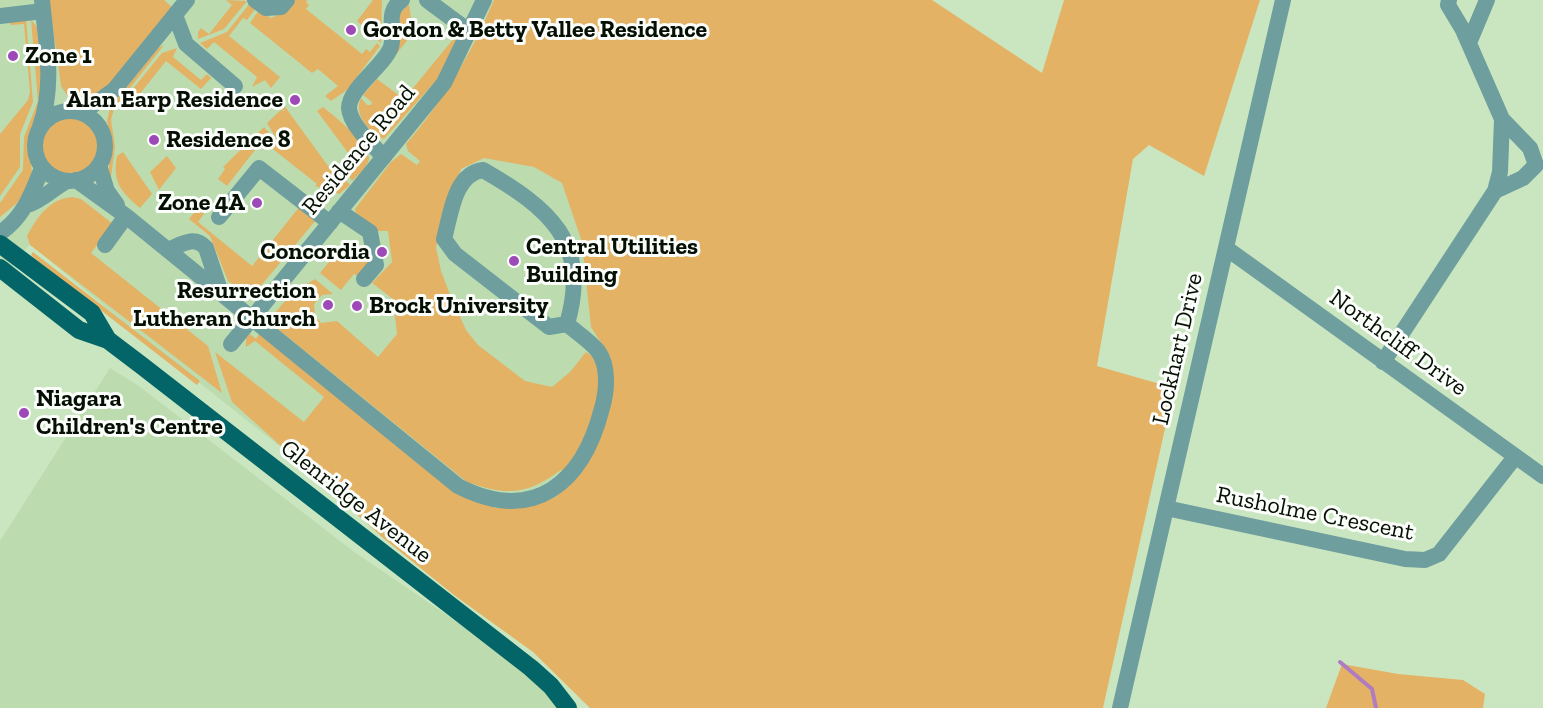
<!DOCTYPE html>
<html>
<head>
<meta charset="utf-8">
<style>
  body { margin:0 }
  canvas { display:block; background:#cae6c0 }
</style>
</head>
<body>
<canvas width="1543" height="708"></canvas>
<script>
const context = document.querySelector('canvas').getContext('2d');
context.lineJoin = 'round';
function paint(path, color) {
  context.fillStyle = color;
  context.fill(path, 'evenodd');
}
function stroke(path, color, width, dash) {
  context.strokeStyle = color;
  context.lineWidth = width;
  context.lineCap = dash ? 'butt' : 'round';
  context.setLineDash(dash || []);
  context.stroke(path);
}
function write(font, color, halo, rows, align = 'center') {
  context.font = font + ' "Zilla Slab",serif';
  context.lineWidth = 6;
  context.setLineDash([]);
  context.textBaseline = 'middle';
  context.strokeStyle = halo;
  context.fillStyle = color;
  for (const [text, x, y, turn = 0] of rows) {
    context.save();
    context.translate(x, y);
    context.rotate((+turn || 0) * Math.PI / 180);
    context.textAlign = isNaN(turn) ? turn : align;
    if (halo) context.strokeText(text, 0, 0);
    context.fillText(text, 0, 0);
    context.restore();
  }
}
paint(new Path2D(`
  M 0,0 L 582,0 L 626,361 L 570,502 L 458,587 L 135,332 L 30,244 L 0,281 Z
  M 110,368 L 139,386 L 353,551 L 457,622 L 540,685 L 557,708 L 0,708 L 0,541 Z`), '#bcdcb0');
paint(new Path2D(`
  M 49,0 L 164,0 L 173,8 L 102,94 L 83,104 L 68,97 L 61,86 Z
  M 226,0 L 247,1 L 224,29 L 198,39 L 198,32 L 201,28 L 209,34 L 232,5 Z
  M 295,0 L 307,0 L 306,2 L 309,5 L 306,9 L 362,54 L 366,49 L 370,52 L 377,43 L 380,46 L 347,90 L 331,101 L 325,96 L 338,86 L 318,69 L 312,73 L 250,23 L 259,10 L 271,18 L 286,11 Z
  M 373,0 L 382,0 L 381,43 L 357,21 Z
  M 494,0 L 932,0 L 1042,73 L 1064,0 L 1260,0 L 1204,176 L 1149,145 L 1133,159 L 1097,366 L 1174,388 L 1103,708 L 590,708 L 533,652 L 454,595 L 382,537 L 232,402 L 215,352 L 304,422 L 324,397 L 255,341 L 246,347 L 246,338 L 250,334 L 256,339 L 259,334 L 462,496 L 496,508 L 523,507 L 556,497 L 572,479 L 561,470 C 527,495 507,496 467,482 L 268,321 L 291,294 L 315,279 L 333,294 L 322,295 L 314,304 L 315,315 L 321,323 L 337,321 L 378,357 L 397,334 L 393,299 L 372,283 L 392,262 L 388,231 L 377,231 L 356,213 L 355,209 L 391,162 L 401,154 L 417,165 L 420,161 L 408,151 L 406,144 C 445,98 470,56 494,0 ZM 484,158 L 534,167 L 562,183 L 582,242 L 591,327 L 607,352 L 595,358 L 586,352 L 570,372 L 552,387 L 525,381 L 478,345 L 466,330 L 449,292 L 441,271 L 436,247 L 461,169 Z
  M 250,3 L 256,8 L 247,20 L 243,18 L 229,36 L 280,77 L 271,88 L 265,80 L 252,87 L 257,77 L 214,42 L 207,49 L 200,43 L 227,32 Z
  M 409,4 L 413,33 L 394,57 L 399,14 Z
  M 26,18 L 33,102 L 20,134 L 20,167 L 0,196 L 0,134 L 28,100 L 30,92 L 24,24 L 11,25 L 9,22 Z
  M 31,20 L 37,27 L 44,93 L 29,140 L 32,174 L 28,187 L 17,203 L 0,217 L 0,203 L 23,170 L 24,137 L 38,101 Z
  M 449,28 L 459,34 L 442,74 L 384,139 C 369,133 353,114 361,98 L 367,105 L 371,105 L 372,102 L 363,95 L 377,79 L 404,99 L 455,37 L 449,32 Z
  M 164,45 L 114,108 L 111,120 L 115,146 L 111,178 L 108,172 L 112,147 L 107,121 L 110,108 L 158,48 Z
  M 177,48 L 173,57 L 201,80 L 207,74 L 211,78 L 201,89 L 166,61 L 135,100 L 131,91 L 162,53 Z
  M 283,104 L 339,181 L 344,178 L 350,185 L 339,194 L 315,186 L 317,184 L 269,146 L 276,138 L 267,123 L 281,110 L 285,111 L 279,107 Z
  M 323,107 C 334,116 370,144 369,159 C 368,167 357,176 352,181 L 348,175 L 357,165 L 317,111 Z
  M41 145a29 29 0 1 1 58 0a29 29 0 1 1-58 0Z
  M 264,127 L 270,134 L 270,139 L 266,144 L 262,141 L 227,186 L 218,179 L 225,169 L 223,167 Z
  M 123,152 L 152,194 L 140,208 C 121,192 112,182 117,156 Z
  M 167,156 L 176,168 L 159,190 L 150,172 Z
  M 73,197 L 81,199 L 113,224 L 91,253 L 208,346 L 222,393 L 30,245 L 27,236 C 37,217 50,198 73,197 Z
  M 202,203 L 208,208 L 198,222 L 252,266 L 300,206 L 316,220 L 259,288 L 244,292 L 228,281 L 210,236 L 189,219 Z
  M 344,244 L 348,247 L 365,245 L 368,266 L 359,277 L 354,274 L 341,290 L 320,273 Z
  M 33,252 L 200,381 L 197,385 L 35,259 L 31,255 Z
  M 1342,664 L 1398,674 L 1463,680 L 1485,694 L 1483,708 L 1326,708 Z`), '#e4b264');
stroke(new Path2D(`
  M 1340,662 L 1372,689 L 1376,708`), '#b07cc1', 4);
stroke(new Path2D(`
  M 255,0 L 266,8 L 281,7 L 287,0
  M 427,0 L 470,32
  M 1449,0 L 1448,5 L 1463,30 L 1502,119 L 1530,148 L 1536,165 L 1523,178 L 1495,191
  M 175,15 L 186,44 L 235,86
  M 0,16 L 43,11
  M 1469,43 L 1487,0
  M35 146a35 35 0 1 1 70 0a35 35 0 1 1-70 0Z
  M 82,113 L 114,90 L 187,0
  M 40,127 C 55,84 46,44 42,0
  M 384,157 C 373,145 350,125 349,108 C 349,88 384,66 391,47 C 396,30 384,12 402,0
  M 99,165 L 107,191 L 117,205
  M 483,170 C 549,208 591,242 567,324 L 549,327 L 455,254 L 444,239 C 451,214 454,174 483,170 Z
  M 76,180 L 126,216 L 458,486 C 534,525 583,483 602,408 C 607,391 609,366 598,351 C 590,341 576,332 567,324
  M 27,205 C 42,201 53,188 67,181
  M 339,211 L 370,232 L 376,265 L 364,279
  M 219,217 L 259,168 L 330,223
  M 0,233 C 24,217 32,193 42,168
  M 105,245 L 126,216
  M 1226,248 L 1543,476
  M 168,250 C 182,244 194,235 206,248 L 221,293
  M 231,344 L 444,83 L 484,0
  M 1383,362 L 1495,191 L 1500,172 L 1502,119
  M 1166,508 L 1405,559 L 1425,560 L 1439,554 L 1515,457
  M 1120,708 L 1283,0`), '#6e9e9e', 16);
stroke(new Path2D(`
  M 0,244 L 92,313 L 108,340
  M 0,268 L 79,330 L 108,340 L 141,365 L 531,668 L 551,686 L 568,708`), '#036567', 18);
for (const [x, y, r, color] of [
  [351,30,6,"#9d49b7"],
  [13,56,6,"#9d49b7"],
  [295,100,6,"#9d49b7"],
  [154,140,6,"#9d49b7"],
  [257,203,6,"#9d49b7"],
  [382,252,6,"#9d49b7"],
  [514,261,6,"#9d49b7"],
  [328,305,6,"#9d49b7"],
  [357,306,6,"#9d49b7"],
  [24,413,6,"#9d49b7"]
]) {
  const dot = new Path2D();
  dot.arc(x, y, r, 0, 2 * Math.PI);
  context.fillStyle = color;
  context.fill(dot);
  stroke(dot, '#fbfefa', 2);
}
write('bold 24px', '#060f04', '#fbfefa', [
  ["Gordon & Betty Vallee Residence",363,30],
  ["Zone 1",25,56],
  ["Alan Earp Residence",283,100,"right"],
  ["Residence 8",166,140],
  ["Zone 4A",245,203,"right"],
  ["Central Utilities",526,247],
  ["Building",526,275],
  ["Concordia",370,252,"right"],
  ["Resurrection",316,291,"right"],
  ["Lutheran Church",316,319,"right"],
  ["Brock University",369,306],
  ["Niagara",36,399],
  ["Children's Centre",36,427]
], 'left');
write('24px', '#060f04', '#fbfefa', [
  ["Residence Road",359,150,-50],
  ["Northcliff Drive",1398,343,36],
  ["Lockhart Drive",1178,349,-77],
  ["Glenridge Avenue",356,502,38],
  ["Rusholme Crescent",1315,514,11]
]);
</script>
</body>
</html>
